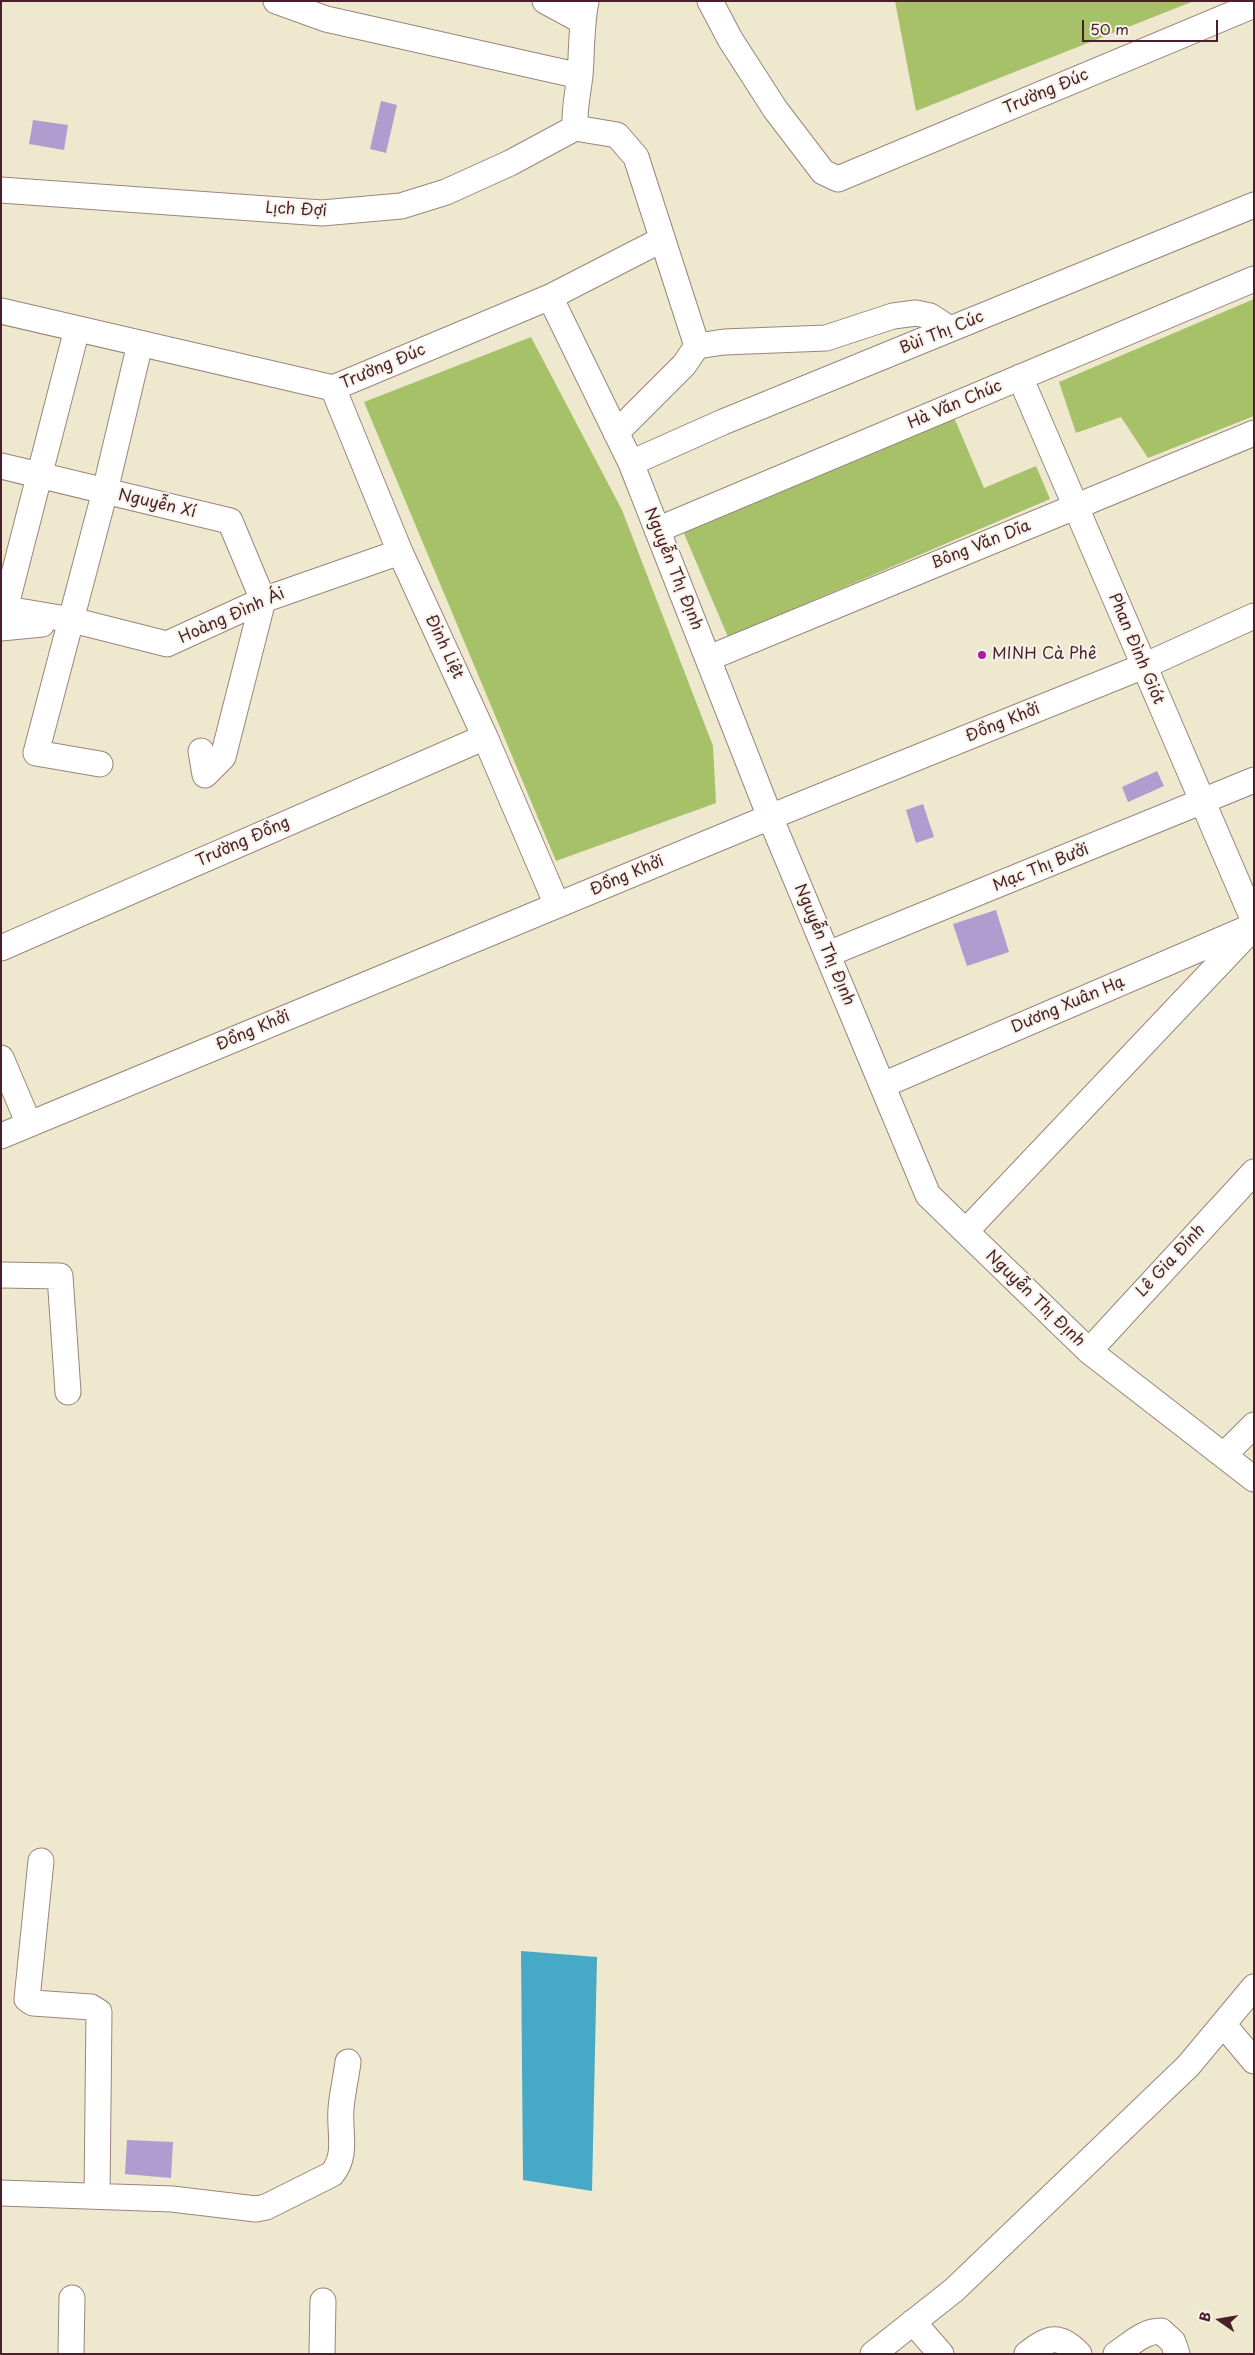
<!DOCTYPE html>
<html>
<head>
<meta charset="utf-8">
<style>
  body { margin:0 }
  #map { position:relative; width:1255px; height:2355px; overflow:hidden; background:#eee8ce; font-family:"Playpen Sans",sans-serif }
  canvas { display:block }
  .frame { position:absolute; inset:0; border:2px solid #4a1f2b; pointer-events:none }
  .north { position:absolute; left:1195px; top:2295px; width:50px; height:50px; -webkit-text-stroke:4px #f7f3e8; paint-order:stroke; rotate:283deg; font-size:14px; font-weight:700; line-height:20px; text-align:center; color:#4a1f2b }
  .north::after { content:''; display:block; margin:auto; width:18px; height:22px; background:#4a1f2b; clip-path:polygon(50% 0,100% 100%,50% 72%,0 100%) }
  .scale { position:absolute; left:1082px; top:20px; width:136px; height:22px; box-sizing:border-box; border:2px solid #4a1f2b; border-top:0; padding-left:6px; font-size:15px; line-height:18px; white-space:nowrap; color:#4a1f2b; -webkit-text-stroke:4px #f7f3e8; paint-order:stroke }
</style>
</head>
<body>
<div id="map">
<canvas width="1255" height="2355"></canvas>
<div class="frame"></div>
<div class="north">B</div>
<div class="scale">50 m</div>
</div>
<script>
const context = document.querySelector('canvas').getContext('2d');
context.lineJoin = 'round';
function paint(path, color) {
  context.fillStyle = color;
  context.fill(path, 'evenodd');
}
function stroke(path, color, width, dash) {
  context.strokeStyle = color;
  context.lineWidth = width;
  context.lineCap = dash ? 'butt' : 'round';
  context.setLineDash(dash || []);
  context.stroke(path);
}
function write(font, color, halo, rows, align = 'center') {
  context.font = font + ' "Playpen Sans",sans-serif';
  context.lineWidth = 4;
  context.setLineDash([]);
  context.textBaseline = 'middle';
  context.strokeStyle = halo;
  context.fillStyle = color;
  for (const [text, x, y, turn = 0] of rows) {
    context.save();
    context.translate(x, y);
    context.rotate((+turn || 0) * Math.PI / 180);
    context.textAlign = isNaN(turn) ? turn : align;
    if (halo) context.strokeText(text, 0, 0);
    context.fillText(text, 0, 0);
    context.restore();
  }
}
paint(new Path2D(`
  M 895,1 L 1194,1 L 916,111 Z
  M 1254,299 L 1254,416 L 1148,458 L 1121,417 L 1076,433 L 1059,382 Z
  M 531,337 L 622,510 L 713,746 L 716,803 L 556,861 L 364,402 Z
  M 953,415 L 984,488 L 1036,466 L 1050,499 L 728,637 L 683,531 Z`), '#a6c168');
paint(new Path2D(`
  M 521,1951 L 597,1957 L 592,2191 L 523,2180 Z`), '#47a9c6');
paint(new Path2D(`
  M 381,101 L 397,105 L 386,153 L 370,149 Z
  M 33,120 L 68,125 L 64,150 L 29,144 Z
  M 1157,771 L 1164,786 L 1128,802 L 1122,787 Z
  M 923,804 L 934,837 L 916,843 L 906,810 Z
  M 996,910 L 1009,952 L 967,966 L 953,924 Z
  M 127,2140 L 173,2142 L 171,2178 L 125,2174 Z`), '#b09cce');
const minor = new Path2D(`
  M 276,1 L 326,19 L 580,76
  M 545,1 L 582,21
  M 586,1 C 581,26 582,50 580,75 C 578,93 574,109 575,128 L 617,135 L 636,157 L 697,346 L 684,365 L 616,433
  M 710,1 L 730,39 L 775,109 L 823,172 L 838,179 L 1254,5
  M 1,190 L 322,213 L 401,206 L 446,192 L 510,163 L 575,128
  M 550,297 L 631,463 L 770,817 L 928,1195 L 1089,1351 L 1254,1479
  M 1,311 L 333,388 L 550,297 L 661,240
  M 697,346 L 724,342 L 826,338 L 893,316 L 916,313 L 930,316 L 950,329
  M 1020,377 L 1254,921
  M 333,388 L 400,552 L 485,737 L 557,905
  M 631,463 L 723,422 L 1254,205
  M 1,466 L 230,521 L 263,600 L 223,757 L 205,775 L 201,751
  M 657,530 L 1254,279
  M 1,608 L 72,620 L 167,644 L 263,600 L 400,552
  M 5,609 L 77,329
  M 1,628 L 42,624
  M 709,658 L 1254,433
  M 100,764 L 36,753 L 105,491 L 140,344
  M 1,948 L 485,737
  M 828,954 L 1254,780
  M 1,1058 L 29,1124
  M 883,1085 L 1246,929
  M 1,1136 L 770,817 L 1144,666 L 1254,616
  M 966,1231 L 1254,927
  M 1,1275 L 60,1276 L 68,1392
  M 1089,1351 L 1254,1172
  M 1224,1455 L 1254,1425
  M 41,1861 L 27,1999 L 33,2003 L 91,2007 L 99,2012 L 97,2196
  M 1223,2024 L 1254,2061
  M 1,2193 L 172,2199 L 256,2209 L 266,2207 L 332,2174 C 348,2155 339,2132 341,2109 C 342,2094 346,2078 348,2062
  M 913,2322 L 941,2354
  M 71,2354 L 72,2298
  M 322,2354 L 323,2301
  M 873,2354 L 954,2290 L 1188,2066 L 1254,1987
  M 1027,2354 C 1049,2337 1059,2333 1079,2354
  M 1116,2354 C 1130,2345 1143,2331 1161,2331 L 1173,2342 L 1177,2354`);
stroke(minor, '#9c847c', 27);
stroke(minor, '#fff', 25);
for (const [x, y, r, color] of [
  [982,655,5,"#b5179e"]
]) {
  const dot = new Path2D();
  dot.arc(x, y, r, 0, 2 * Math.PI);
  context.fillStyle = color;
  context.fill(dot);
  stroke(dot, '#f7f3e8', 2);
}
write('16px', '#4a1f2b', '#f7f3e8', [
  ["Trường Đúc",1046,92,-23],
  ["Lịch Đợi",296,210,3],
  ["Bùi Thị Cúc",942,333,-22],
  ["Trường Đúc",383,367,-23],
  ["Hà Văn Chúc",955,405,-23],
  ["Nguyễn Xí",157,504,13],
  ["Bông Văn Dĩa",981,545,-22],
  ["Nguyễn Thị Định",673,569,68],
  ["Hoàng Đình Ái",232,616,-24],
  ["Đinh Liệt",444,647,65],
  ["Phan Đình Giót",1136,649,67],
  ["Đồng Khởi",1003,723,-22],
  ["Trường Đồng",243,842,-24],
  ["Mạc Thị Bưởi",1041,868,-22],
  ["Đồng Khởi",627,876,-23],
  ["Nguyễn Thị Định",824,945,67],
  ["Dương Xuân Hạ",1068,1005,-23],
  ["Đồng Khởi",253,1031,-23],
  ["Lê Gia Đỉnh",1171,1261,-47],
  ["Nguyễn Thị Định",1035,1299,44]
]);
write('16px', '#4a1f2b', '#f7f3e8', [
  ["MINH Cà Phê",992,655]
], 'left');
</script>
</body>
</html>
